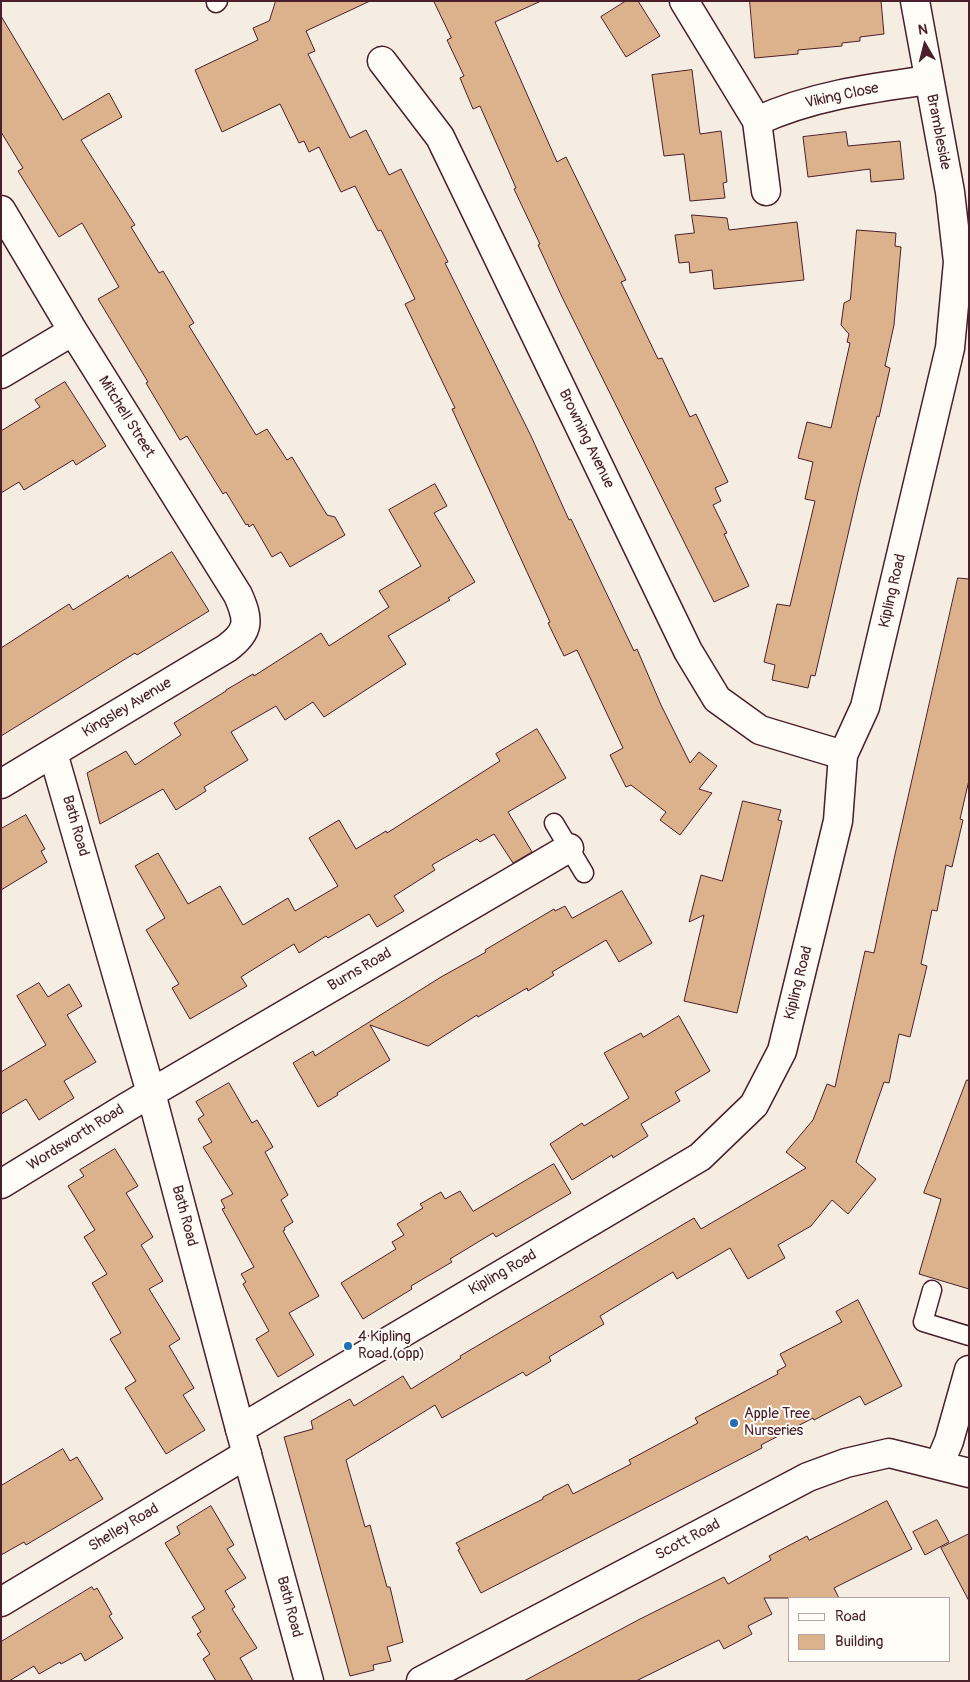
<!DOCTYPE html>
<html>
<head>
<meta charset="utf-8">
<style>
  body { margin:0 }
  #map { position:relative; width:970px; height:1682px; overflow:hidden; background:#f6ede2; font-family:Pangolin,sans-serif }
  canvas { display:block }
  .frame { position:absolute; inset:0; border:2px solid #4a1f2b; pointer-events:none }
  .legend { position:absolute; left:788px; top:1597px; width:162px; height:65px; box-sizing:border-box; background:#fdfcf7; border:1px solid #b5a4a5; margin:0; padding:6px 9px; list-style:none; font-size:15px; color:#4a1f2b }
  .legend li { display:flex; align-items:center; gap:10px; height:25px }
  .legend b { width:25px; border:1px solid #b5a4a5 }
  .north { position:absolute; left:900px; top:20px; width:50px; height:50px; -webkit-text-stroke:4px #fdfcf7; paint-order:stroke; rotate:352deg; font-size:14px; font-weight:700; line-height:20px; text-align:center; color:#4a1f2b }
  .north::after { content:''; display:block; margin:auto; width:18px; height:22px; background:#4a1f2b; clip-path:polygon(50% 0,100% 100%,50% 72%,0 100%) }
</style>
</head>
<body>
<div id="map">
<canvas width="970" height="1682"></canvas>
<div class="frame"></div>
<ul class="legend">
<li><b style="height:6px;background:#fdfcf7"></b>Road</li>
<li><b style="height:14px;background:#dcb28c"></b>Building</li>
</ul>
<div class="north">N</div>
</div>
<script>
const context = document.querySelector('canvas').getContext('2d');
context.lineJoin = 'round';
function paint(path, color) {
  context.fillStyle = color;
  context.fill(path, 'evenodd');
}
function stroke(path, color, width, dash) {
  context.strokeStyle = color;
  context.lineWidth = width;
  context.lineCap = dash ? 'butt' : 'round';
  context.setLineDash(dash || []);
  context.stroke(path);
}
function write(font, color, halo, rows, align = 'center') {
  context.font = font + ' Pangolin,sans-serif';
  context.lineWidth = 4;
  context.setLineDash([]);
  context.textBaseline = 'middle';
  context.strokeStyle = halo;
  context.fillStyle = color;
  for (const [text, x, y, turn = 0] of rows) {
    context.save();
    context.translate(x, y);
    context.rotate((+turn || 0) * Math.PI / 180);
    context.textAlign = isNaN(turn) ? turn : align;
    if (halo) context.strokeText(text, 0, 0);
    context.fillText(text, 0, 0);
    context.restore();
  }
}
const building = new Path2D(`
  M 276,1 L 370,1 L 306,31 L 315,51 L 308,54 L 350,138 L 366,130 L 389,175 L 401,169 L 448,262 L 445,263 L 531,436 L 569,520 L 571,519 L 634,651 L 637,649 L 661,705 L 690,763 L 699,752 L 717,766 L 699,789 L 712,793 L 680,835 L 660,820 L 666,812 L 631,785 L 626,787 L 610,755 L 623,748 L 577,650 L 564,656 L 548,623 L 550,622 L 452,409 L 455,408 L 405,304 L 415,299 L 381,230 L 378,231 L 355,186 L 341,192 L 319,147 L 309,152 L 304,141 L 299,143 L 280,104 L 222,132 L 195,70 L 258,40 L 253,28 L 269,21 Z
  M 434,1 L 541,1 L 495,22 L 557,162 L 566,157 L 626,280 L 621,282 L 658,359 L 662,358 L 690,417 L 696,414 L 728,482 L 715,488 L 721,501 L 713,505 L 727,533 L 724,534 L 749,586 L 714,602 L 562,297 L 538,245 L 540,244 L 514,189 L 516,188 L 480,106 L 473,109 L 460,78 L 464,76 L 447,40 L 451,38 Z
  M 626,1 L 638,1 L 660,36 L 626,57 L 601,17 Z
  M 750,1 L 881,1 L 884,34 L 860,37 L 860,41 L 842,43 L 842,46 L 798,50 L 798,54 L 755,58 Z
  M 1,16 L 63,120 L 109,93 L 122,117 L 81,140 L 135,225 L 131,227 L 159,273 L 163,271 L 194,323 L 189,326 L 256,435 L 267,429 L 287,460 L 292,457 L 327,515 L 335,517 L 345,535 L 290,567 L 281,552 L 272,557 L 253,524 L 249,527 L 248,524 L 246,525 L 226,492 L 223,494 L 187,436 L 180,440 L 146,383 L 148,382 L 98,299 L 119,287 L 82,223 L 59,237 L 18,171 L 23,168 L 1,132 Z
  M 692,70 L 700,134 L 721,131 L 727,182 L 723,183 L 725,198 L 690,201 L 684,154 L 664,156 L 652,75 Z
  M 846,132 L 848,146 L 900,141 L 904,179 L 871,182 L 870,169 L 808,177 L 803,137 Z
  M 692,215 L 727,218 L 729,230 L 797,222 L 804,280 L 714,289 L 712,270 L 690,273 L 689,262 L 679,263 L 675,235 L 694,233 Z
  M 857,230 L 896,233 L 895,246 L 901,247 L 894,325 L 885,366 L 890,368 L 879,417 L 877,416 L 860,483 L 815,676 L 811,675 L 808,688 L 772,680 L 775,665 L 764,662 L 777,604 L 790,606 L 815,501 L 805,499 L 813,462 L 798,458 L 807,422 L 831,428 L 850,343 L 847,342 L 849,334 L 841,325 L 844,303 L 850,300 Z
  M 65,382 L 106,446 L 76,465 L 73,460 L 24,490 L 19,482 L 1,493 L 1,431 L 40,407 L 35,400 Z
  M 435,484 L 447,506 L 434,513 L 475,582 L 448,598 L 450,600 L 388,636 L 406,664 L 324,717 L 313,702 L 285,720 L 276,706 L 231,732 L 248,760 L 204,787 L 206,791 L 176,810 L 163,789 L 100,824 L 87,773 L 126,751 L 135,765 L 181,735 L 174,723 L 226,691 L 226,690 L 253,674 L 254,676 L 321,633 L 329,646 L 389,607 L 379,591 L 421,566 L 389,510 Z
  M 172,552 L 209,611 L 137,655 L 135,653 L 1,736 L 1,648 L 69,604 L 73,610 L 119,581 L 128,575 L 129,578 Z
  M 958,578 L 969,579 L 969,780 L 960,819 L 963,820 L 952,867 L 946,865 L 937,911 L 932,910 L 921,964 L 927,966 L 910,1037 L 899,1034 L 889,1083 L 884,1082 L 856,1162 L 876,1179 L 848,1214 L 832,1200 L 811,1226 L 778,1245 L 785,1258 L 748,1279 L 730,1248 L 677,1279 L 673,1272 L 600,1316 L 604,1324 L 549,1357 L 551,1361 L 526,1376 L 523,1372 L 442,1418 L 435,1405 L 346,1460 L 365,1527 L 370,1525 L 387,1587 L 390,1587 L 403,1642 L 387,1647 L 391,1661 L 373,1665 L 374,1670 L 350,1676 L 284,1437 L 313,1429 L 311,1421 L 350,1399 L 354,1406 L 403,1376 L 411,1389 L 461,1358 L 460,1356 L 694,1218 L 701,1229 L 806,1168 L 786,1152 L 813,1120 L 827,1084 L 835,1087 L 865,951 L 874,953 L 894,859 Z
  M 537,729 L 566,778 L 508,812 L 532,852 L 513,863 L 494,834 L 480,842 L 477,839 L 432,865 L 435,870 L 394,896 L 404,911 L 377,927 L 369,914 L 328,938 L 326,936 L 299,953 L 294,944 L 241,977 L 247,986 L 190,1019 L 172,988 L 179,984 L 146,930 L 165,918 L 135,866 L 158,853 L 188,904 L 220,886 L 243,925 L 288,898 L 295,911 L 338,886 L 309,838 L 339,820 L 356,849 L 386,831 L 387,833 L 500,761 L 496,754 Z
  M 743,801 L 781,810 L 778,820 L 782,821 L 737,1013 L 684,1001 L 704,915 L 689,922 L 701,875 L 722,881 Z
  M 26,815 L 45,849 L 41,851 L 47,862 L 1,890 L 1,829 Z
  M 622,891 L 652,943 L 619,962 L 606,940 L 552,972 L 554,975 L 528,991 L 527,988 L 478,1017 L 477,1015 L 428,1046 L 370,1025 L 390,1060 L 337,1093 L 338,1095 L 318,1107 L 293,1063 L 313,1051 L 315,1056 L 441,977 L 486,952 L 485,950 L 554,909 L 555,911 L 565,906 L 572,918 Z
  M 39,983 L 48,997 L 69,984 L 82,1006 L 67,1015 L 96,1062 L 64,1081 L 74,1098 L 39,1120 L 26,1099 L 1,1114 L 1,1072 L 46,1045 L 17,996 Z
  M 679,1016 L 710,1071 L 675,1092 L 680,1101 L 641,1124 L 648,1136 L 613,1158 L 612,1155 L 572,1180 L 550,1144 L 582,1123 L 584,1126 L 629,1098 L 604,1053 L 641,1033 L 643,1037 Z
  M 967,1080 L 969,1081 L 969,1289 L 919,1274 L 941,1199 L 924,1193 Z
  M 229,1083 L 252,1123 L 257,1120 L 273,1147 L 265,1152 L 288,1195 L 281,1200 L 293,1222 L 284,1228 L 285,1230 L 283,1231 L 319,1296 L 289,1313 L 314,1355 L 278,1377 L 256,1339 L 269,1331 L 243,1284 L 246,1282 L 241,1274 L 254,1267 L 222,1209 L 225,1208 L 221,1200 L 233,1194 L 203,1147 L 212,1142 L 198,1119 L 204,1115 L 196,1102 Z
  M 115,1149 L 138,1186 L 126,1193 L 153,1237 L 141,1245 L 163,1281 L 149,1289 L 180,1339 L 169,1346 L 194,1388 L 183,1395 L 205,1430 L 166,1454 L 125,1388 L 136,1381 L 110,1339 L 121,1333 L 92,1283 L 107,1274 L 84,1237 L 95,1230 L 68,1186 L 84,1176 L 80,1170 Z
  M 554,1164 L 571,1193 L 496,1237 L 493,1233 L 450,1259 L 452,1262 L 411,1286 L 412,1289 L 363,1319 L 341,1283 L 396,1249 L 392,1242 L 404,1235 L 397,1224 L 423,1208 L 420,1204 L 441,1192 L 445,1199 L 460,1191 L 473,1211 Z
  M 858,1300 L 902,1386 L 865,1405 L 860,1396 L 814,1420 L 813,1418 L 761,1445 L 762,1448 L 481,1593 L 458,1550 L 460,1549 L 456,1543 L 543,1499 L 543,1497 L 568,1484 L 573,1494 L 631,1464 L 629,1460 L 698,1423 L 695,1418 L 778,1374 L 777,1371 L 786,1366 L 780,1354 L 842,1322 L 836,1312 Z
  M 63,1449 L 70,1461 L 77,1457 L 103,1499 L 26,1545 L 24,1542 L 1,1555 L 1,1486 Z
  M 887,1501 L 912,1549 L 834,1588 L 839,1598 L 764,1598 L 772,1614 L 748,1626 L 752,1634 L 724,1649 L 719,1640 L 636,1681 L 524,1681 L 640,1619 L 724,1577 L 728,1584 L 771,1560 L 769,1556 L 807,1536 L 809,1540 Z
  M 211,1506 L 234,1545 L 227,1549 L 246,1578 L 225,1591 L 235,1607 L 232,1609 L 257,1648 L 240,1658 L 253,1681 L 216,1681 L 203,1659 L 210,1654 L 197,1634 L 201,1632 L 192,1617 L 205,1609 L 165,1543 L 180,1534 L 177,1527 Z
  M 937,1520 L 949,1542 L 925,1555 L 913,1532 Z
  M 969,1534 L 969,1601 L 941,1548 Z
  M 92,1587 L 94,1590 L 97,1588 L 112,1614 L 109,1616 L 123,1638 L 85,1661 L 81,1653 L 61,1664 L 60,1662 L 39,1674 L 34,1666 L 9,1681 L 1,1681 L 1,1642 Z`);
paint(building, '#dcb28c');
stroke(building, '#4a1f2b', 1);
const lane = new Path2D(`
  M 216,3 L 218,1
  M 554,823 L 584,873
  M 932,1290 L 923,1322 L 969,1336`);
const street = new Path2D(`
  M 684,1 L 757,121 C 811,96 871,88 928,80
  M 382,61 L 440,137 L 688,651 L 717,699 L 760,730 L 843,755
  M 757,121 L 766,191
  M 1,210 L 73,331 L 238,595 C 249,620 250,631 227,648 L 1,784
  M 1,374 L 73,331
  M 53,753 L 151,1093 L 240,1429
  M 1,1184 L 127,1107 L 569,848
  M 939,1465 L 949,1441 L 969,1370
  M 1,1602 L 247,1454
  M 421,1681 L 808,1477 L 846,1463 L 889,1453 L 969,1473`);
const secondary = new Path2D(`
  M 309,1681 L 240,1429 L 700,1157 L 754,1105 L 782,1051 L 838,821 L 843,755 L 865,707 L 950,348 L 958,262 L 950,192 L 915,1`);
stroke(lane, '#4a1f2b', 21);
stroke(street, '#4a1f2b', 31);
stroke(secondary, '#4a1f2b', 31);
stroke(lane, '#fdfcf7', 18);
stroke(street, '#fdfcf7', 28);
stroke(secondary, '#fdfcf7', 28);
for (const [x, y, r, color] of [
  [348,1346,5,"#1f6fb2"],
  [734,1423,5,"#1f6fb2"]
]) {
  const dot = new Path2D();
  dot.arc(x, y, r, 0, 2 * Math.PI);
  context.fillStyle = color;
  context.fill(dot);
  stroke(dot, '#fdfcf7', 2);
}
write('15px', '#4a1f2b', '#fdfcf7', [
  ["Viking Close",842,96,-12],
  ["Brambleside",938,132,79],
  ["Mitchell Street",126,417,58],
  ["Browning Avenue",586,439,64],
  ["Kipling Road",893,591,-77],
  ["Kingsley Avenue",127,708,-31],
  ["Bath Road",75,826,74],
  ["Burns Road",360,970,-30],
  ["Kipling Road",799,983,-76],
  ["Wordsworth Road",76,1138,-32],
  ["Bath Road",184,1216,75],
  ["Kipling Road",503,1273,-30],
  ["Shelley Road",124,1528,-31],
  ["Scott Road",688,1540,-28],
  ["Bath Road",289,1607,75]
]);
write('15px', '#4a1f2b', '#fdfcf7', [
  ["4 Kipling",358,1337],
  ["Road (opp)",358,1354],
  ["Apple Tree",744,1414],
  ["Nurseries",744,1431]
], 'left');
</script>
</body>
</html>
